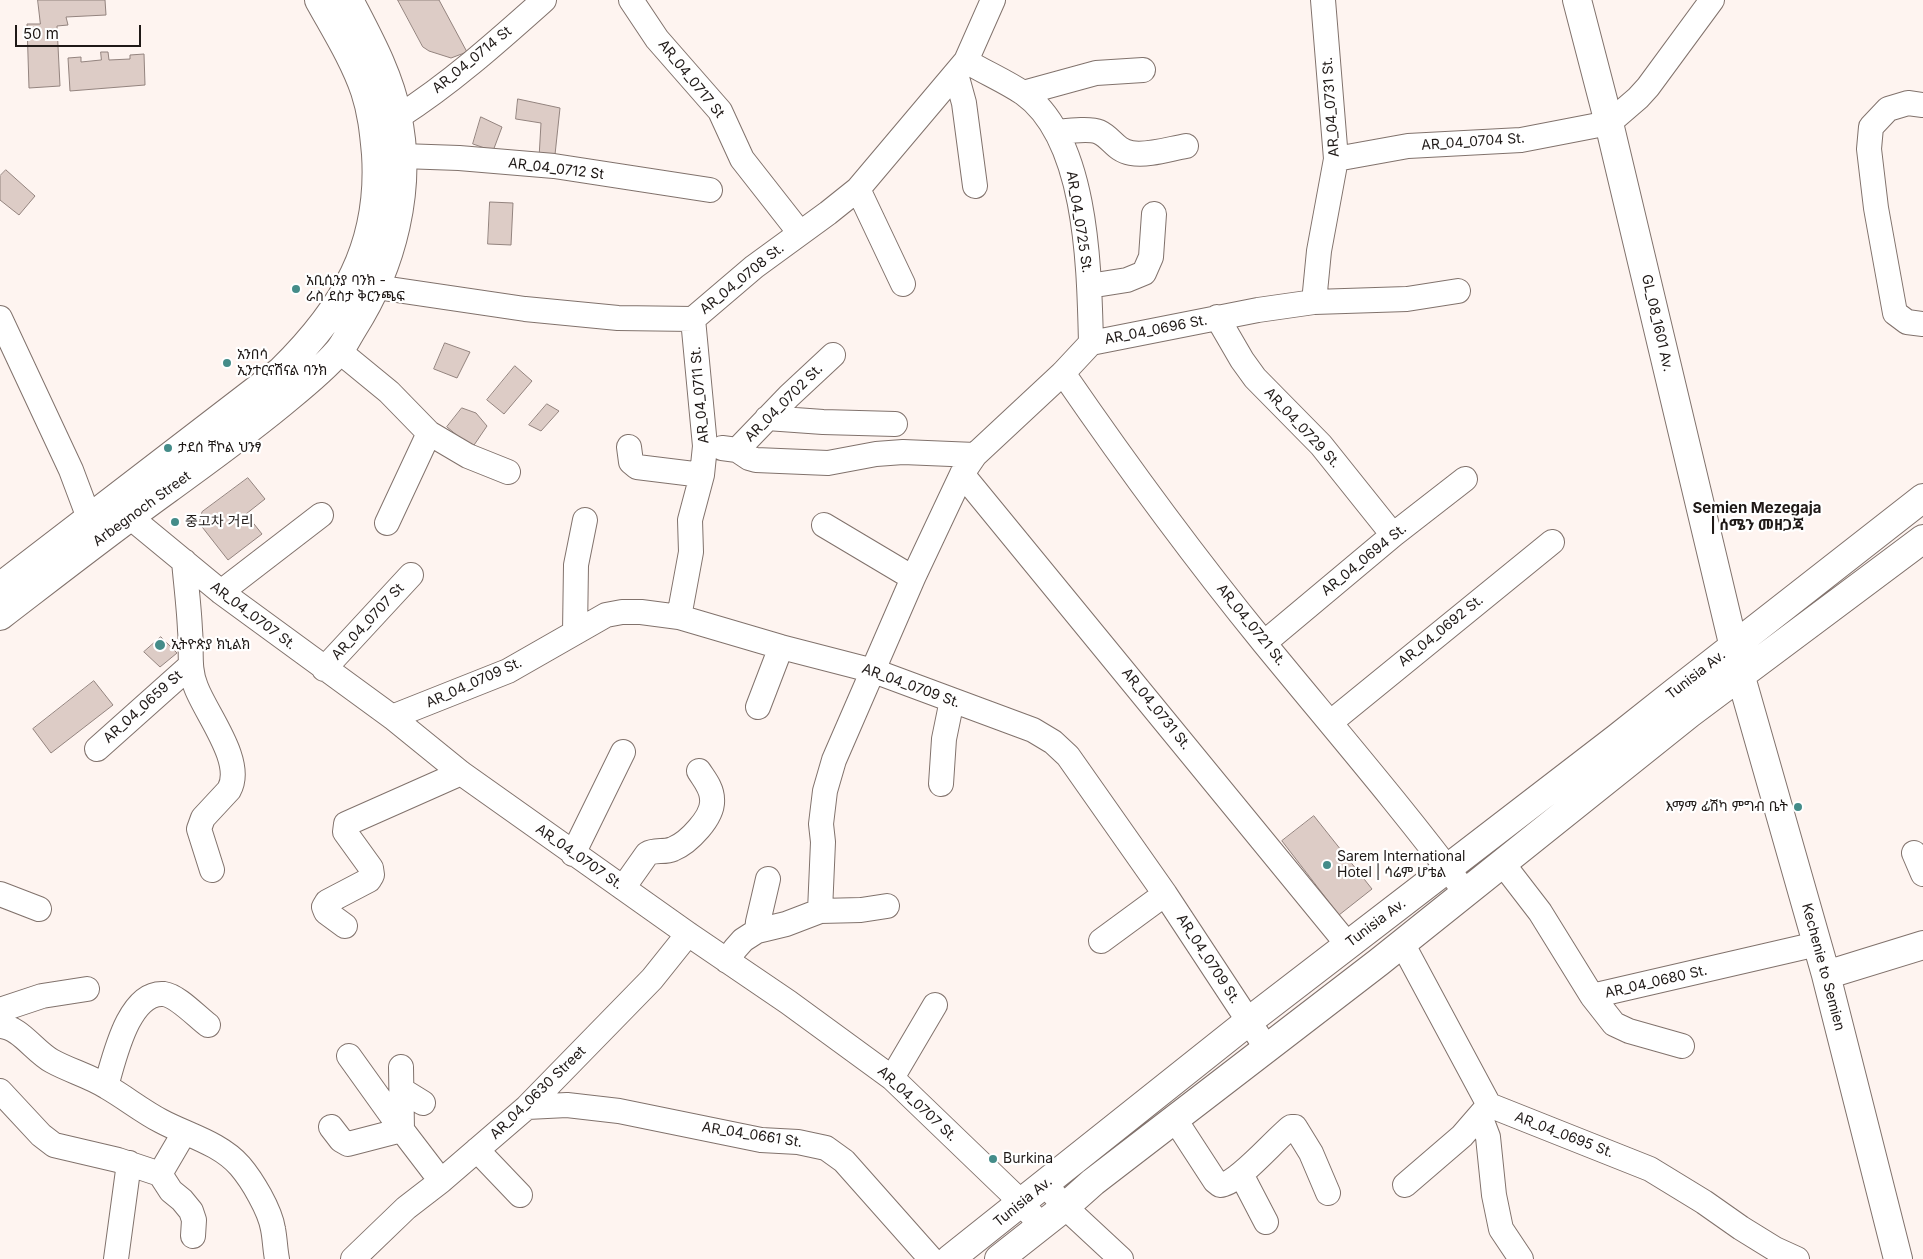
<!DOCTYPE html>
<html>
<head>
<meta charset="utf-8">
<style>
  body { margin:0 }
  #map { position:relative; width:1923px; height:1259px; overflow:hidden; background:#fef4f0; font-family:Inter,sans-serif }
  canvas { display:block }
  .scale { position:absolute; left:15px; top:25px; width:126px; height:22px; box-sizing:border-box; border:2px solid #1f1917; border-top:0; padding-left:6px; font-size:15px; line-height:18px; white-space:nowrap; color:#1f1917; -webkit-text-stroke:4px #fff; paint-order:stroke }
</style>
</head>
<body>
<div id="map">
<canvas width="1923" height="1259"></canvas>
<div class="scale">50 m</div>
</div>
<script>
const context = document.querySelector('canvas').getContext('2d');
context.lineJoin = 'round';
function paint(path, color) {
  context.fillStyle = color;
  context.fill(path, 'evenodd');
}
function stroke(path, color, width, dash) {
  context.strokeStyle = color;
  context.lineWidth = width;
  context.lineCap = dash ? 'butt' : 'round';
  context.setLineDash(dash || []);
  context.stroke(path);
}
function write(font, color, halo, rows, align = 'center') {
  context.font = font + ' Inter,"Noto Sans Ethiopic","Noto Sans KR",sans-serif';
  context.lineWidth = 4.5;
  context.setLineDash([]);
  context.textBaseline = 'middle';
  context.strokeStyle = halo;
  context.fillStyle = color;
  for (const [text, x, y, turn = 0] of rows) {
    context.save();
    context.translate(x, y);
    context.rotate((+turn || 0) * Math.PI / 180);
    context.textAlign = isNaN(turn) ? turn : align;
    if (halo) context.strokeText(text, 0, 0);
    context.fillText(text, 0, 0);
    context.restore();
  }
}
const building = new Path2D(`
  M 38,0 L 105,0 L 106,15 L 66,17 L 68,25 L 57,26 L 60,86 L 29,88 L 27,24 L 40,24 Z
  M 398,0 L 439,0 L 467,52 L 451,58 L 429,51 L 423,47 Z
  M 101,52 L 108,52 L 109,60 L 130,59 L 130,55 L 144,54 L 145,85 L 70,91 L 68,58 L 81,57 L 81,62 L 101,60 Z
  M 518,99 L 560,108 L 554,164 L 539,158 L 541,123 L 516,119 Z
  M 481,117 L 502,127 L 493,151 L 473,144 Z
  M 6,170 L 35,196 L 19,215 L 0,200 L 0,176 Z
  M 490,202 L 513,203 L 511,245 L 488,244 Z
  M 445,343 L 470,352 L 457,378 L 434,369 Z
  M 515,366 L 532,381 L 504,414 L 487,400 Z
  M 547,404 L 559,411 L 541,431 L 529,425 Z
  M 462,408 L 476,413 L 487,426 L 472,448 L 447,427 Z
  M 248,478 L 265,499 L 246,514 L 262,534 L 228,560 L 199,523 L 202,512 Z
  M 161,637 L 177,653 L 160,667 L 144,652 Z
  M 94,681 L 113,705 L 51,753 L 33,729 Z
  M 1314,816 L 1372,889 L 1339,915 L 1282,841 Z`);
paint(building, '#ddccc6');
stroke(building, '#93837e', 1);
const minor = new Path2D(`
  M 631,0 L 657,39 L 720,111 L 742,159 L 800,233
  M 966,61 C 984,72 1005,81 1023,93 C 1088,139 1089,269 1091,343
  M 956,74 L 964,103 L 975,186
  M 1023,93 L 1096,73 L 1143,70
  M 1923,105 L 1908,103 L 1888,109 L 1871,127 L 1869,149 L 1876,208 L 1895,313 L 1907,322 L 1923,324
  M 398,117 C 450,84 498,41 544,0
  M 1057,132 C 1067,131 1090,128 1099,132 C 1112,138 1115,150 1131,153 C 1148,156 1169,149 1186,146
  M 402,156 L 459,158 L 554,166 L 710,190
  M 1336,159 L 1408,146 L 1521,140 L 1609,123 L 1638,98 L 1648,87 L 1712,0
  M 858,189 L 903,284
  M 1089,286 L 1127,280 L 1144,273 L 1151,257 L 1154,214
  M 376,287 L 525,309 L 618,318 L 693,319 L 754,267 L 828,213 L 858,189 L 966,61 L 993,0
  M 1314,302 L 1319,251 L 1336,159 L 1323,0
  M 1217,317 L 1242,360 L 1255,378 L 1321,445 L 1393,535
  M 0,318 L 71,470 L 89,518
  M 339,351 L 389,392 L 429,433 L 468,456 L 508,472
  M 1063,373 C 1127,466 1193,556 1264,643 C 1332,726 1402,807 1466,893
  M 767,418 L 823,422 L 895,424
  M 629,447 L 631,462 L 637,467 L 702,475
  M 722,448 L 737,450 L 789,396 L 833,355
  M 737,450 L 749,458 L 756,460 L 828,463 L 876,454 L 903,452 L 975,455
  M 962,474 L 1348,945
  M 118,505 L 130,517 L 221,592 L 392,717 L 461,773 L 688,934 L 788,1002 L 892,1078 L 1022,1203 L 1041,1226
  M 387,523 L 429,433
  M 824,525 L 913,578
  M 184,561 C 186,584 189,607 190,630 C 192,650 188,668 196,687 C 206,714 245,762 229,790 L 203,818 L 199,829 L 212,870
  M 221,592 L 321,515
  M 679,617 L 691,552 L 690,520 L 702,475 L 705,446 L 693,319
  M 575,632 L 576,565 L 585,520
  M 1264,643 L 1393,535 L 1465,479
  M 324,669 L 411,575
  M 758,707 L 781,647
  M 392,717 L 508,671 L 606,615 L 622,612 L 641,612 L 679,617 L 781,647 L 874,671 L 1033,730 L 1053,742 L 1068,756 L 1165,894 L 1267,1049
  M 1331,722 L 1552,542
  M 97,749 L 190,666
  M 941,784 L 944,739 L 952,700
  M 1914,853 L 1923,874
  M 573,854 L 623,752
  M 1503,864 L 1540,912 L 1592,996 L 1817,944
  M 623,888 L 647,854 C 655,849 664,853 673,849 C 688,843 714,817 712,799 C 712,788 704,779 699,771
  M 0,894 L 39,909
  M 820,911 L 823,842 L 821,824 L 825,791 L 834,760 L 913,578 L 962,474 L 975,455 L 1063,373 L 1091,343 L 1258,310 L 1314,302 L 1407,299 L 1458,291
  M 345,926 L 326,912 L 324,907 L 327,902 L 369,880 L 372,875 L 371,868 L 345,832 L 346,824 L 461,773
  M 757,931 L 758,922 L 768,879
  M 1101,941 L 1165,894
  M 1402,943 L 1489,1105 L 1650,1169 L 1704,1202 L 1741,1228 L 1775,1249 L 1797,1259
  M 727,961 L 735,949 L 743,940 L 757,931 L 786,924 L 820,911 L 861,910 L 887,906
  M 1592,996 L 1614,1024 L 1629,1031 L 1682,1046
  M 0,1010 L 42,996 L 87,989
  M 0,1026 C 20,1027 34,1051 52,1061 C 70,1071 90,1076 107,1087 C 126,1098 142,1111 161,1121 C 187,1135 220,1143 240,1166 C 252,1180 270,1210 273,1229 C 275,1239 275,1249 277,1259
  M 349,1056 L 402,1130 L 441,1181
  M 892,1078 L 935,1005
  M 106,1086 C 114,1060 128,991 164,994 C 178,996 197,1017 208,1025
  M 402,1090 L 423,1103
  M 0,1091 L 41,1135 L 54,1145 L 118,1160 L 160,1174
  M 527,1107 L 567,1105 L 619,1111 L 761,1140 L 798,1142 L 826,1148 L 844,1161 L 931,1259
  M 1480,1116 L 1488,1137 L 1494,1195 L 1501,1229 L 1521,1259
  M 1174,1118 L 1215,1181 L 1220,1185 C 1238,1184 1274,1140 1291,1127 L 1295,1127 L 1311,1153 L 1328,1193
  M 331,1127 L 341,1140 L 348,1144 L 402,1130 L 401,1067
  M 184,1133 L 160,1174 L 171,1191 L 182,1200 L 191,1211 L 194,1220 L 193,1236
  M 477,1150 L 520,1195
  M 1241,1174 L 1266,1222
  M 1045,1184 L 1065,1207 L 1121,1259
  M 1405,1185 L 1462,1136 L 1488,1106
  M 116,1259 L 129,1163
  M 353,1259 L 406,1208 L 441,1181 L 527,1107 L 652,979 L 688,934`);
const major = new Path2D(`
  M 1577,0 L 1609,123 L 1741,677 L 1826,975 L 1898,1259
  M 0,587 L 281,371 C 344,309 382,246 376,154 C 374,132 372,112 365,91 C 354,59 335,29 319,0
  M 0,616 C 56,573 111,530 168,489 C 209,459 251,429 290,396 C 307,382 324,368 338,352 C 344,345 348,336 353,328 C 392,267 413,188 397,115 C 389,74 368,37 349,0
  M 1826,975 L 1923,945
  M 950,1259 L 1249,1021 L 1617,738 L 1675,692 L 1923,498
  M 999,1259 L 1065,1207 L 1093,1182 L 1379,962 L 1689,714 L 1923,539`);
stroke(minor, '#81726c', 26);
stroke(major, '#81726c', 30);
stroke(minor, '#fff', 24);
stroke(major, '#fff', 28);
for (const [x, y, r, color] of [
  [296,289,5,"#448c89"],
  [227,363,5,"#448c89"],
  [168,448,5,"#448c89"],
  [175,522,5,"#448c89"],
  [160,645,6,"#448c89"],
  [1798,807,5,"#448c89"],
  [1327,865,5,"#448c89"],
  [993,1159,5,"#448c89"]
]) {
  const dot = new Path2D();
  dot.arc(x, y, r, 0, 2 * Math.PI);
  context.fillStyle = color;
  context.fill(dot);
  stroke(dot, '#fff', 2);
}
write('14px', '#1f1917', '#fff', [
  ["AR_04_0714 St",472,60,-39],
  ["AR_04_0717 St",691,79,51],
  ["AR_04_0731 St.",1331,107,-94],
  ["AR_04_0704 St.",1473,142,-4],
  ["AR_04_0712 St",556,169,7],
  ["AR_04_0725 St.",1079,222,81],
  ["AR_04_0708 St.",742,279,-39],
  ["GL_08_1601 Av.",1657,323,77],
  ["AR_04_0696 St.",1156,330,-11],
  ["AR_04_0711 St.",700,395,-95],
  ["AR_04_0702 St.",784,403,-45],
  ["AR_04_0729 St.",1302,428,47],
  ["Arbegnoch Street",142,509,-36],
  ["AR_04_0694 St.",1364,560,-39],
  ["AR_04_0707 St.",253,616,37],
  ["AR_04_0707 St",368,622,-47],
  ["AR_04_0721 St.",1251,625,51],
  ["AR_04_0692 St.",1441,631,-39],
  ["Tunisia Av.",1696,675,-38],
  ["AR_04_0709 St.",474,683,-24],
  ["AR_04_0709 St.",911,686,20],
  ["AR_04_0659 St",143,707,-42],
  ["AR_04_0731 St.",1156,709,51],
  ["AR_04_0707 St.",579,857,35],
  ["Tunisia Av.",1376,923,-37],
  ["AR_04_0709 St.",1208,959,57],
  ["Kechenie to Semien",1823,967,75],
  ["AR_04_0680 St.",1656,982,-13],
  ["AR_04_0630 Street",538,1093,-44],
  ["AR_04_0707 St.",917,1104,43],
  ["AR_04_0661 St.",752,1135,9],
  ["AR_04_0695 St.",1564,1135,21],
  ["Tunisia Av.",1023,1202,-39]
]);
write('14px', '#1f1917', '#fff', [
  ["አቢሲንያ ባንክ -",306,281],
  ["ራስ ደስታ ቅርንጫፍ",306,297],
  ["አንበሳ",237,355],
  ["ኢንተርናሽናል ባንክ",237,371],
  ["ታደሰ ቸኮል ህንፃ",178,448],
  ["중고차 거리",185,522],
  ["ኢትዮጵያ ክኒልክ",171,645],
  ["እማማ ፊሽካ ምግብ ቤት",1788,807,"right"],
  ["Sarem International",1337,857],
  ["Hotel | ሳሬም ሆቴል",1337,873],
  ["Burkina",1003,1159]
], 'left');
write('bold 15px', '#1f1917', '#fff', [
  ["Semien Mezegaja",1757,508],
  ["| ሰሜን መዘጋጃ",1757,525]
]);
</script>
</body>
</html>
